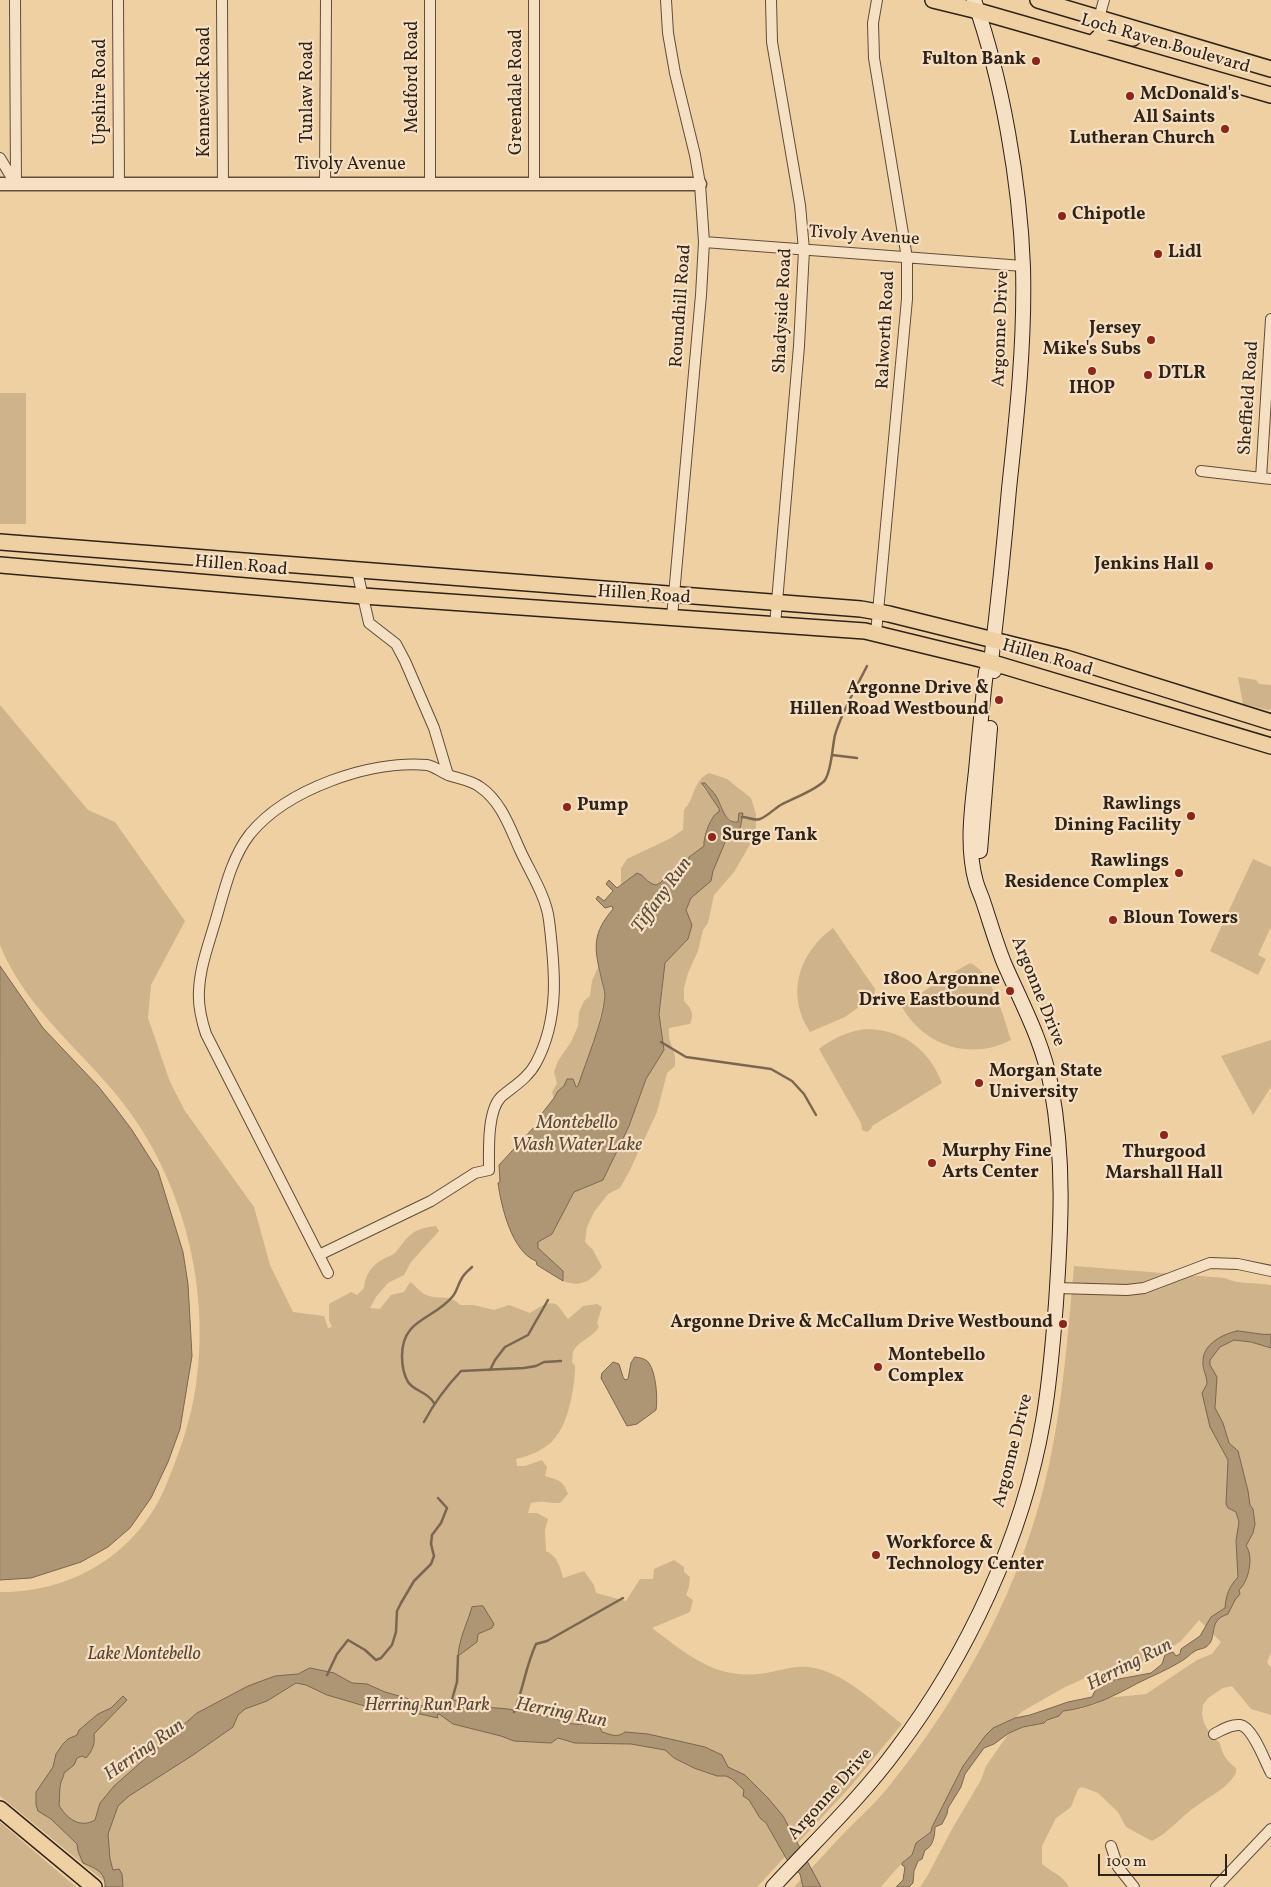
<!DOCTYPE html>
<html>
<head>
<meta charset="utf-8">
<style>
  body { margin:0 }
  #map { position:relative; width:1271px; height:1887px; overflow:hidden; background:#efd0a3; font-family:Vollkorn,serif }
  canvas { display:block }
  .scale { position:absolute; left:1098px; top:1854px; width:129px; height:22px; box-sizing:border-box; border:2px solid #2f2318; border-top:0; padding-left:6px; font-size:15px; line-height:18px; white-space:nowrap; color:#2f2318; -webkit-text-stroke:4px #f5e0c3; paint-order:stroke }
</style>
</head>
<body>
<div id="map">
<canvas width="1271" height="1887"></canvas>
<div class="scale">100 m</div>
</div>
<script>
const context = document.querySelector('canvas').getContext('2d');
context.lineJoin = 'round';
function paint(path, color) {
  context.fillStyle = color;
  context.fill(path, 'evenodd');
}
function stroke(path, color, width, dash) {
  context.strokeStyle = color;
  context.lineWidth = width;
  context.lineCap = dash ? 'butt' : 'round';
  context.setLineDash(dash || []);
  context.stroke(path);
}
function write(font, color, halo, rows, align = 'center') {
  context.font = font + ' Vollkorn,serif';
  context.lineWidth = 4.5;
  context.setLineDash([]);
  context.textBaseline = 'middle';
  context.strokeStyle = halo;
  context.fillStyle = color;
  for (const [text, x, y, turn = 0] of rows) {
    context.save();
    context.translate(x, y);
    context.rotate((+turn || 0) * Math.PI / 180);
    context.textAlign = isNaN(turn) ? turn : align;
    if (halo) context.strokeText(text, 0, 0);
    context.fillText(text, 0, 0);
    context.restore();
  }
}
paint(new Path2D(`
  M 0,393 L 26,393 L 26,524 L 0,524 Z
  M 1238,677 L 1256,680 L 1259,684 L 1271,685 L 1271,709 L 1268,710 L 1243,704 Z
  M 0,705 L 88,810 L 115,822 L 185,921 L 151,985 L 148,1018 L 170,1082 L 185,1111 L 254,1207 L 270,1265 L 293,1312 L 324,1316 L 328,1328 L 332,1327 L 329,1320 L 329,1304 L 351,1292 L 357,1295 L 364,1288 C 365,1274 373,1264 385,1258 C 389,1256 393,1255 396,1252 C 409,1235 412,1229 436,1226 L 439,1231 L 411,1262 L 404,1275 L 388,1283 L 376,1297 L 370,1308 L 380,1309 L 391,1295 L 404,1292 L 410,1282 C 415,1285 421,1293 426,1295 C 438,1300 451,1294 460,1305 L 473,1305 L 494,1310 L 509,1305 L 530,1313 C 536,1309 552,1298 558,1306 C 562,1310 564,1315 568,1319 L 583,1306 L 597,1304 L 602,1307 L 597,1323 L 599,1327 C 593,1337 580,1340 574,1350 C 572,1353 573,1358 572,1362 L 575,1366 C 575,1380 573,1391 570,1404 C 562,1437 549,1451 516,1459 L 517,1466 L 525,1466 L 542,1460 L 547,1467 L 545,1476 C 558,1480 563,1480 568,1494 L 560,1503 C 548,1503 544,1500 531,1503 L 528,1513 L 537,1513 L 548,1519 L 545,1530 L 546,1551 C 557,1556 560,1566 563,1578 L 584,1571 L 594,1585 L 596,1593 L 626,1601 L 640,1579 L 653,1579 L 654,1569 L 674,1560 L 684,1567 L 684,1572 L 690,1577 L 689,1587 L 686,1595 L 693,1600 L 690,1612 L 652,1628 C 685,1653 715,1679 758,1674 C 774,1673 792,1665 808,1667 C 844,1671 874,1703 902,1724 L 851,1786 L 757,1887 L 111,1887 L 0,1796 L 0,1592 C 70,1593 135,1555 164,1490 C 178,1457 191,1421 196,1385 C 211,1284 181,1172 115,1093 C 75,1045 24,1005 0,945 Z
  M 709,773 L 727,779 L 751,798 L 756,814 L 756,826 L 752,841 L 734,872 L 714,895 L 708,923 L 703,930 L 698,951 L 688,973 L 684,988 L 684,1001 C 692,1009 694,1014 690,1024 L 669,1028 C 667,1043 677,1050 675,1066 L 667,1073 L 657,1112 L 629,1172 L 620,1188 L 608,1194 L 594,1212 L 587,1227 L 585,1242 L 593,1250 L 602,1267 C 591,1281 581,1288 563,1281 L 563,1271 L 538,1248 L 538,1242 L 552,1234 L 574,1192 L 603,1180 L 629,1126 L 646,1079 L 664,1050 L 659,1014 L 665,963 L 688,939 L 692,925 L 686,910 L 691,897 L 711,881 L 713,871 L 726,840 L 740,829 L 741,824 L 738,822 L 735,823 L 724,815 L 721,805 L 711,790 L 702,786 L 718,806 L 719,812 C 716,814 712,818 710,821 C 708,825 703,842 704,846 L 692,854 L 681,870 L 671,872 L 660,883 L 656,885 C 646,883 645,875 638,873 L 621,885 L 621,868 L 627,859 L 669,839 L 683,830 L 684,810 C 695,799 693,780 709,773 Z
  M 1253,859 L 1271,867 L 1271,927 L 1258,955 L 1266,959 L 1258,975 L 1210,951 Z
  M 833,928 L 875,989 L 874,996 L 845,1017 L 810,1032 C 785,994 799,953 833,928 Z
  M 970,963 C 992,972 1004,1018 1011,1040 C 971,1061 924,1046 902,1007 L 937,982 Z
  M 598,967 L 605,995 L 596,1035 L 578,1086 C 567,1087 560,1085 554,1098 L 552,1092 L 557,1083 L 554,1072 L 558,1061 L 571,1042 L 578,1026 L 579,1012 L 584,1001 L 590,996 L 592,981 Z
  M 865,1029 C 902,1029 929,1049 942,1083 L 872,1126 L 871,1129 L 867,1132 L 862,1130 L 861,1123 L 819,1049 C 833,1038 847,1032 865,1029 Z
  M 1271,1040 L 1271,1087 L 1253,1115 L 1221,1056 Z
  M 1074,1266 L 1225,1278 C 1239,1285 1255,1282 1271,1285 L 1271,1652 L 1267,1662 L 1271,1668 L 1271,1715 L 1251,1709 L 1232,1686 L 1223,1688 L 1208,1698 L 1203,1705 L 1202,1714 L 1204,1723 L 1210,1734 L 1220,1743 C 1222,1755 1227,1761 1236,1768 L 1236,1773 C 1227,1789 1211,1795 1198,1805 C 1181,1816 1170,1832 1152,1841 L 1126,1827 L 1118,1812 L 1098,1793 L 1082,1787 L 1078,1789 L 1071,1807 L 1056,1818 L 1042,1846 L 1042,1864 C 1051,1872 1063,1875 1069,1887 L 920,1887 L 928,1875 L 952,1829 L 981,1780 L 986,1766 L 1009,1733 L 1023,1727 L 1044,1723 L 1047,1720 L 1059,1716 L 1063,1711 L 1080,1709 L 1096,1704 L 1106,1698 L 1146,1694 L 1197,1660 L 1212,1654 L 1221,1642 L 1199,1620 L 1181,1641 L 1162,1654 L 1148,1661 L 1101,1671 L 1065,1687 L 1023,1711 L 1015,1718 L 993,1728 L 985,1736 L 963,1766 L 932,1827 L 932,1832 L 916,1843 L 912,1855 C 905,1858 887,1880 881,1887 L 794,1887 C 814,1866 833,1844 853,1824 C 866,1811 879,1799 890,1785 C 964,1693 1024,1582 1049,1465 C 1063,1400 1068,1333 1074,1266 Z
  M 0,1822 L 76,1887 L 0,1887 Z`), '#ceb38b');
const water = new Path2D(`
  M 702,783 L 705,783 C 708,787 713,791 716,796 C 722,805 724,824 738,822 L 739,813 L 743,813 L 740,829 L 726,840 L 713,871 L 711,881 L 691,898 L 686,910 L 692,925 L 688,939 L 665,963 L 659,1014 L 664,1050 L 646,1079 L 629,1126 L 603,1180 L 574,1192 L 552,1234 L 538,1242 L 538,1248 L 563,1271 L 563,1281 L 537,1265 L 536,1261 C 512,1252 501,1206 498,1183 L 500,1182 L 499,1165 L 536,1125 L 540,1116 L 554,1098 L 558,1091 L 564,1086 L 567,1079 L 573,1079 L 576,1087 L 578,1086 C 587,1058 602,1025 605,996 C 605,990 602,983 601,977 C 594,947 592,934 613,909 L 612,906 L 605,908 L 596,899 L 598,896 L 604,901 L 613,891 L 606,884 L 609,880 L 617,888 L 637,873 C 645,875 646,883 656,885 L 660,883 L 671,872 L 681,870 L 688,861 L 689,857 L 704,846 C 703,838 711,814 719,812 L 719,809 Z
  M 0,966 L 43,1028 L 98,1086 L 114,1106 L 132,1130 L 158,1171 L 183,1252 L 188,1284 L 192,1356 L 180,1429 L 168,1462 L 151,1498 L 130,1528 L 108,1547 L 81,1562 L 31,1578 L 0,1580 Z
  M 1237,1331 C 1245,1331 1265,1336 1271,1334 L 1271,1348 L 1251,1342 L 1234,1340 L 1220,1347 L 1210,1360 L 1210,1365 L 1217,1377 L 1215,1408 L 1223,1423 L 1229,1443 L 1238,1451 L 1248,1491 L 1250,1505 L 1253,1509 L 1255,1524 L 1253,1533 L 1246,1546 C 1254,1556 1249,1581 1239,1590 L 1240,1594 L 1235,1600 L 1228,1614 C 1206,1621 1219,1638 1206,1647 C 1203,1649 1198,1649 1195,1651 C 1190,1654 1186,1659 1180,1662 C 1167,1670 1152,1676 1138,1683 C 1114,1696 1091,1708 1063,1711 L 1059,1716 L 1047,1720 L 1044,1723 L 1023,1727 L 1009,1733 L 994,1744 L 984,1748 L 965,1774 L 961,1787 L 948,1808 L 947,1814 L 942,1824 L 935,1827 C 935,1835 933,1847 925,1850 L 922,1859 L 918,1861 L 914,1871 L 913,1883 L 909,1887 L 896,1887 L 903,1880 L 905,1867 L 902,1865 L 902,1863 L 912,1855 L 916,1843 L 931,1832 L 932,1827 L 963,1766 L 985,1736 L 993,1728 L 1015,1718 L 1030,1715 L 1068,1702 L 1092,1697 L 1098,1685 L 1103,1682 L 1151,1673 L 1162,1664 L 1165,1655 L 1173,1652 L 1176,1656 L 1180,1654 L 1181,1649 L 1200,1636 L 1211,1617 L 1225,1608 C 1226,1595 1229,1587 1238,1577 L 1236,1541 L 1239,1522 L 1236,1512 L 1228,1508 L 1226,1504 L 1228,1460 L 1210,1427 L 1202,1393 L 1207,1384 C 1207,1375 1202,1369 1203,1361 C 1203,1344 1223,1334 1237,1331 Z
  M 635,1357 C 640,1358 645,1358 649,1363 C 656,1373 658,1399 656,1410 L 637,1424 L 627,1426 L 601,1378 L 602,1373 L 613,1362 L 619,1364 L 623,1377 L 625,1380 L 628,1379 L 631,1363 Z
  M 483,1606 L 494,1624 L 492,1628 L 478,1634 L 477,1642 L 458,1656 C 459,1639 467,1624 472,1607 Z
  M 310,1668 L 334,1673 L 352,1683 L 367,1684 L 385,1692 L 406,1698 L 422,1706 L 434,1700 L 454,1700 L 472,1706 L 508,1709 L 556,1718 C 566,1725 583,1726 594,1722 L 598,1724 L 602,1732 C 612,1735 617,1738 625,1732 L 648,1734 L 705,1747 L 722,1755 L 728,1767 L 745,1775 L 768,1798 L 783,1816 L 821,1887 L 803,1887 L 800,1874 L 790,1865 L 766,1823 L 760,1818 L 749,1800 L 743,1796 L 744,1790 L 732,1779 L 726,1776 L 717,1776 L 694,1768 L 674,1758 L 665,1750 L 631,1744 L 575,1743 L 558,1738 L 551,1743 L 514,1741 L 501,1736 L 453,1724 L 439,1714 L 437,1715 L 438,1718 L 384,1706 L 368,1707 L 327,1695 L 306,1685 L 296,1683 L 267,1701 L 245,1709 L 238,1715 L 233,1727 L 193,1755 L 129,1796 L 118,1806 L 108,1834 L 110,1859 L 113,1870 L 119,1869 L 122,1874 L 123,1887 L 105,1887 C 106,1872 95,1868 83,1863 L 78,1851 L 77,1844 L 51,1819 L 38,1811 L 36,1805 L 36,1792 L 53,1767 L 56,1754 L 63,1744 L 68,1739 L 77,1735 L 79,1730 L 98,1714 L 111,1708 L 123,1696 L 127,1700 L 94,1734 C 95,1744 93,1750 86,1758 L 82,1756 L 77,1758 L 74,1765 L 64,1773 C 64,1776 62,1779 61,1782 C 59,1788 60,1798 59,1805 C 66,1818 80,1829 95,1820 L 100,1803 L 114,1786 L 197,1713 L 248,1686 L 275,1676 L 298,1674 Z`);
paint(water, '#ae9574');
stroke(water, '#7b674f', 1);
stroke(new Path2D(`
  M 832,755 L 857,758
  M 742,817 C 748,817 754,821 760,819 C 766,817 773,810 779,806 C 789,800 819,789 825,780 C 832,769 832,748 835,735 C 842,711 856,688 867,666
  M 661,1042 L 686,1057 L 771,1069 L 792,1081 L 804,1094 L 816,1115
  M 490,1370 L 495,1360 L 505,1347 L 528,1335 L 548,1300
  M 434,1403 C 427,1391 415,1392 408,1382 C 404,1375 402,1364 402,1356 C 402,1318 434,1320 453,1296 C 457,1291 458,1284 462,1278 C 464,1274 468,1271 472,1267
  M 424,1422 C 434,1403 446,1387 461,1371 L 524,1368 L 536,1366 L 544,1362 L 561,1361
  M 327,1675 L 337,1654 L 348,1640 L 365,1650 L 376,1660 L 381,1658 L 392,1645 L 396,1632 L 397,1611 L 401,1603 L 414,1581 L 431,1564 L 434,1556 L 431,1544 L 432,1535 L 441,1523 L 447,1508 L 438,1498
  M 451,1703 L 457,1682 L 458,1656
  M 514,1712 C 523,1690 526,1665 536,1644 L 547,1641 L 623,1598`), '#7b674f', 2.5);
const minor = new Path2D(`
  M 15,0 L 16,184
  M 118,0 L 119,184
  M 222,0 L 223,184
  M 430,0 L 430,184
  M 534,0 L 534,184
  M 666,0 L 668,33 L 675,73 L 695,155 L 700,184 L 704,242 L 701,295 L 672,617
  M 771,0 L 772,42 L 800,205 L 804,250 L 799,346 L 775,625
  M 1099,18 L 1104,0
  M 0,158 L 15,183
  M 325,184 L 326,0
  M 704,242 L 1023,266
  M 1201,471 L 1271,479
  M 1261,478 L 1271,319
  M 357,571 L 369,623 L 396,644 L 405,661 L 434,728 L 448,775
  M 876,633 L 907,299 L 907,258 L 874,58 L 873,23 L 877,0
  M 319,1255 L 431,1201 L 475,1173 L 489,1170 C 489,1151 487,1111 501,1097 C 514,1086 528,1078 536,1063 C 560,1018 555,969 549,920 C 546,896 530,872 520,850 C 510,828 501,801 480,787 C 472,781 461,779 451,776 C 443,774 435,766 427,765 C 370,760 287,789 250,834 C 229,861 223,898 213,929 C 207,949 200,969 199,990 C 198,1005 201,1019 206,1034 L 328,1273
  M 1057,1288 L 1127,1290 L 1144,1288 L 1210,1263 L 1238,1264 L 1271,1271
  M 1214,1734 C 1222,1730 1231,1724 1240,1725 C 1253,1727 1265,1762 1271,1773
  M 1111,1846 L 1118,1867 L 1134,1887
  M 1216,1887 L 1271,1829`);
const tertiary = new Path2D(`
  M 0,184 L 700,184`);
const secondary = new Path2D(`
  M 974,0 C 1002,79 1020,183 1023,267 C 1025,341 1017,415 1009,489 C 1004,547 998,604 991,662 L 994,671
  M 980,851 L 990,728
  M 773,1887 C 814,1842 860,1799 896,1750 C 967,1656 1023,1537 1043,1421 C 1050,1382 1053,1342 1056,1303 C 1061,1228 1065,1161 1051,1086 C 1043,1042 1022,1004 1004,963 C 996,943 990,922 983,901 C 981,895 978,889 976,882 C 966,847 972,807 976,771 C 979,738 982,705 986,672 L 991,662`);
const primary = new Path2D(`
  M 933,0 L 978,11 L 1271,95
  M 1038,0 L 1271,69
  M 1092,44 L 1103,33 L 1111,32 L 1133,38
  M 0,542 L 861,609 L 889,614 L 1066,658 L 1271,722
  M 0,565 L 363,596 L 865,631 L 980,659 L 1271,746
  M 0,1809 L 94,1887`);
stroke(minor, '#5f4e3b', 12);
stroke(tertiary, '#5f4e3b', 15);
stroke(secondary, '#2f2318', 16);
stroke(primary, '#2f2318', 18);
stroke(minor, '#f5e0c3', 10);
stroke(tertiary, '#f5e0c3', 12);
stroke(secondary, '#f5e0c3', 14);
stroke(primary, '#efd0a3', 15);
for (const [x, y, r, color] of [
  [1036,61,5,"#8f2418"],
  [1130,96,5,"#8f2418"],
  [1225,129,5,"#8f2418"],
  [1062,216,5,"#8f2418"],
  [1158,254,5,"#8f2418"],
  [1151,340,5,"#8f2418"],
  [1092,371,5,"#8f2418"],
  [1148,375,5,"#8f2418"],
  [1209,566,5,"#8f2418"],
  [999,700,5,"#8f2418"],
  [567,807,5,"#8f2418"],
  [1191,816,5,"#8f2418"],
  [712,837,5,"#8f2418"],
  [1179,873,5,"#8f2418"],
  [1113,920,5,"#8f2418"],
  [1010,991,5,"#8f2418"],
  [979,1083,5,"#8f2418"],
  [1164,1135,5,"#8f2418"],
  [932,1163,5,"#8f2418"],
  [1063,1324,5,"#8f2418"],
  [878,1367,5,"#8f2418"],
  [876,1555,5,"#8f2418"]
]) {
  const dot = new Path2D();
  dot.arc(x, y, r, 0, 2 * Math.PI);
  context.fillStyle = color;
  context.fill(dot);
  stroke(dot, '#f5e0c3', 2);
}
write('18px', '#2f2318', '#f5e0c3', [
  ["Loch Raven Boulevard",1165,45,16],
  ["Medford Road",414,77,-90],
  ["Upshire Road",102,92,-90],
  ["Kennewick Road",206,92,-90],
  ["Tunlaw Road",309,92,-90],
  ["Greendale Road",518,92,-90],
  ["Tivoly Avenue",350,166],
  ["Tivoly Avenue",864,237,4],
  ["Roundhill Road",682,306,-86],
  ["Shadyside Road",784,311,-87],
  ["Argonne Drive",1002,329,-88],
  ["Ralworth Road",887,330,-87],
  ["Sheffield Road",1250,398,-86],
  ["Hillen Road",241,567,5],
  ["Hillen Road",644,596,4],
  ["Hillen Road",1047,659,16],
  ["Argonne Drive",1037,992,68],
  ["Argonne Drive",1014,1451,-76],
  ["Argonne Drive",831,1795,-48]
]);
write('bold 18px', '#2f2318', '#f5e0c3', [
  ["Fulton Bank",1026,61,"right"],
  ["McDonald's",1140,96],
  ["All Saints",1215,119,"right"],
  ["Lutheran Church",1215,140,"right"],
  ["Chipotle",1072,216],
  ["Lidl",1168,254],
  ["Jersey",1141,330,"right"],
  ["Mike's Subs",1141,351,"right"],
  ["DTLR",1158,375],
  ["IHOP",1092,390,"center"],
  ["Jenkins Hall",1199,566,"right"],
  ["Argonne Drive &",989,690,"right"],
  ["Hillen Road Westbound",989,711,"right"],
  ["Rawlings",1181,806,"right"],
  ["Dining Facility",1181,827,"right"],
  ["Pump",577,807],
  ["Surge Tank",722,837],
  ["Rawlings",1169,863,"right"],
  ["Residence Complex",1169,884,"right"],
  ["Bloun Towers",1123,920],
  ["1800 Argonne",1000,981,"right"],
  ["Drive Eastbound",1000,1002,"right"],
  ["Morgan State",989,1073],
  ["University",989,1094],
  ["Murphy Fine",942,1153],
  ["Arts Center",942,1174],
  ["Thurgood",1164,1154,"center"],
  ["Marshall Hall",1164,1175,"center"],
  ["Argonne Drive & McCallum Drive Westbound",1053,1324,"right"],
  ["Montebello",888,1357],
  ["Complex",888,1378],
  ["Workforce &",886,1545],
  ["Technology Center",886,1566]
], 'left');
write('italic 18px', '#574735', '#f5e0c3', [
  ["Lake Montebello",144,1656],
  ["Herring Run Park",427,1707]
]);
write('italic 19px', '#5b4b38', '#f5e0c3', [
  ["Tiffany Run",663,896,-54],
  ["Montebello",577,1125],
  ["Wash Water Lake",577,1147],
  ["Herring Run",1130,1666,-27],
  ["Herring Run",561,1714,11],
  ["Herring Run",145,1751,-35]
]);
</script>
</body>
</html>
